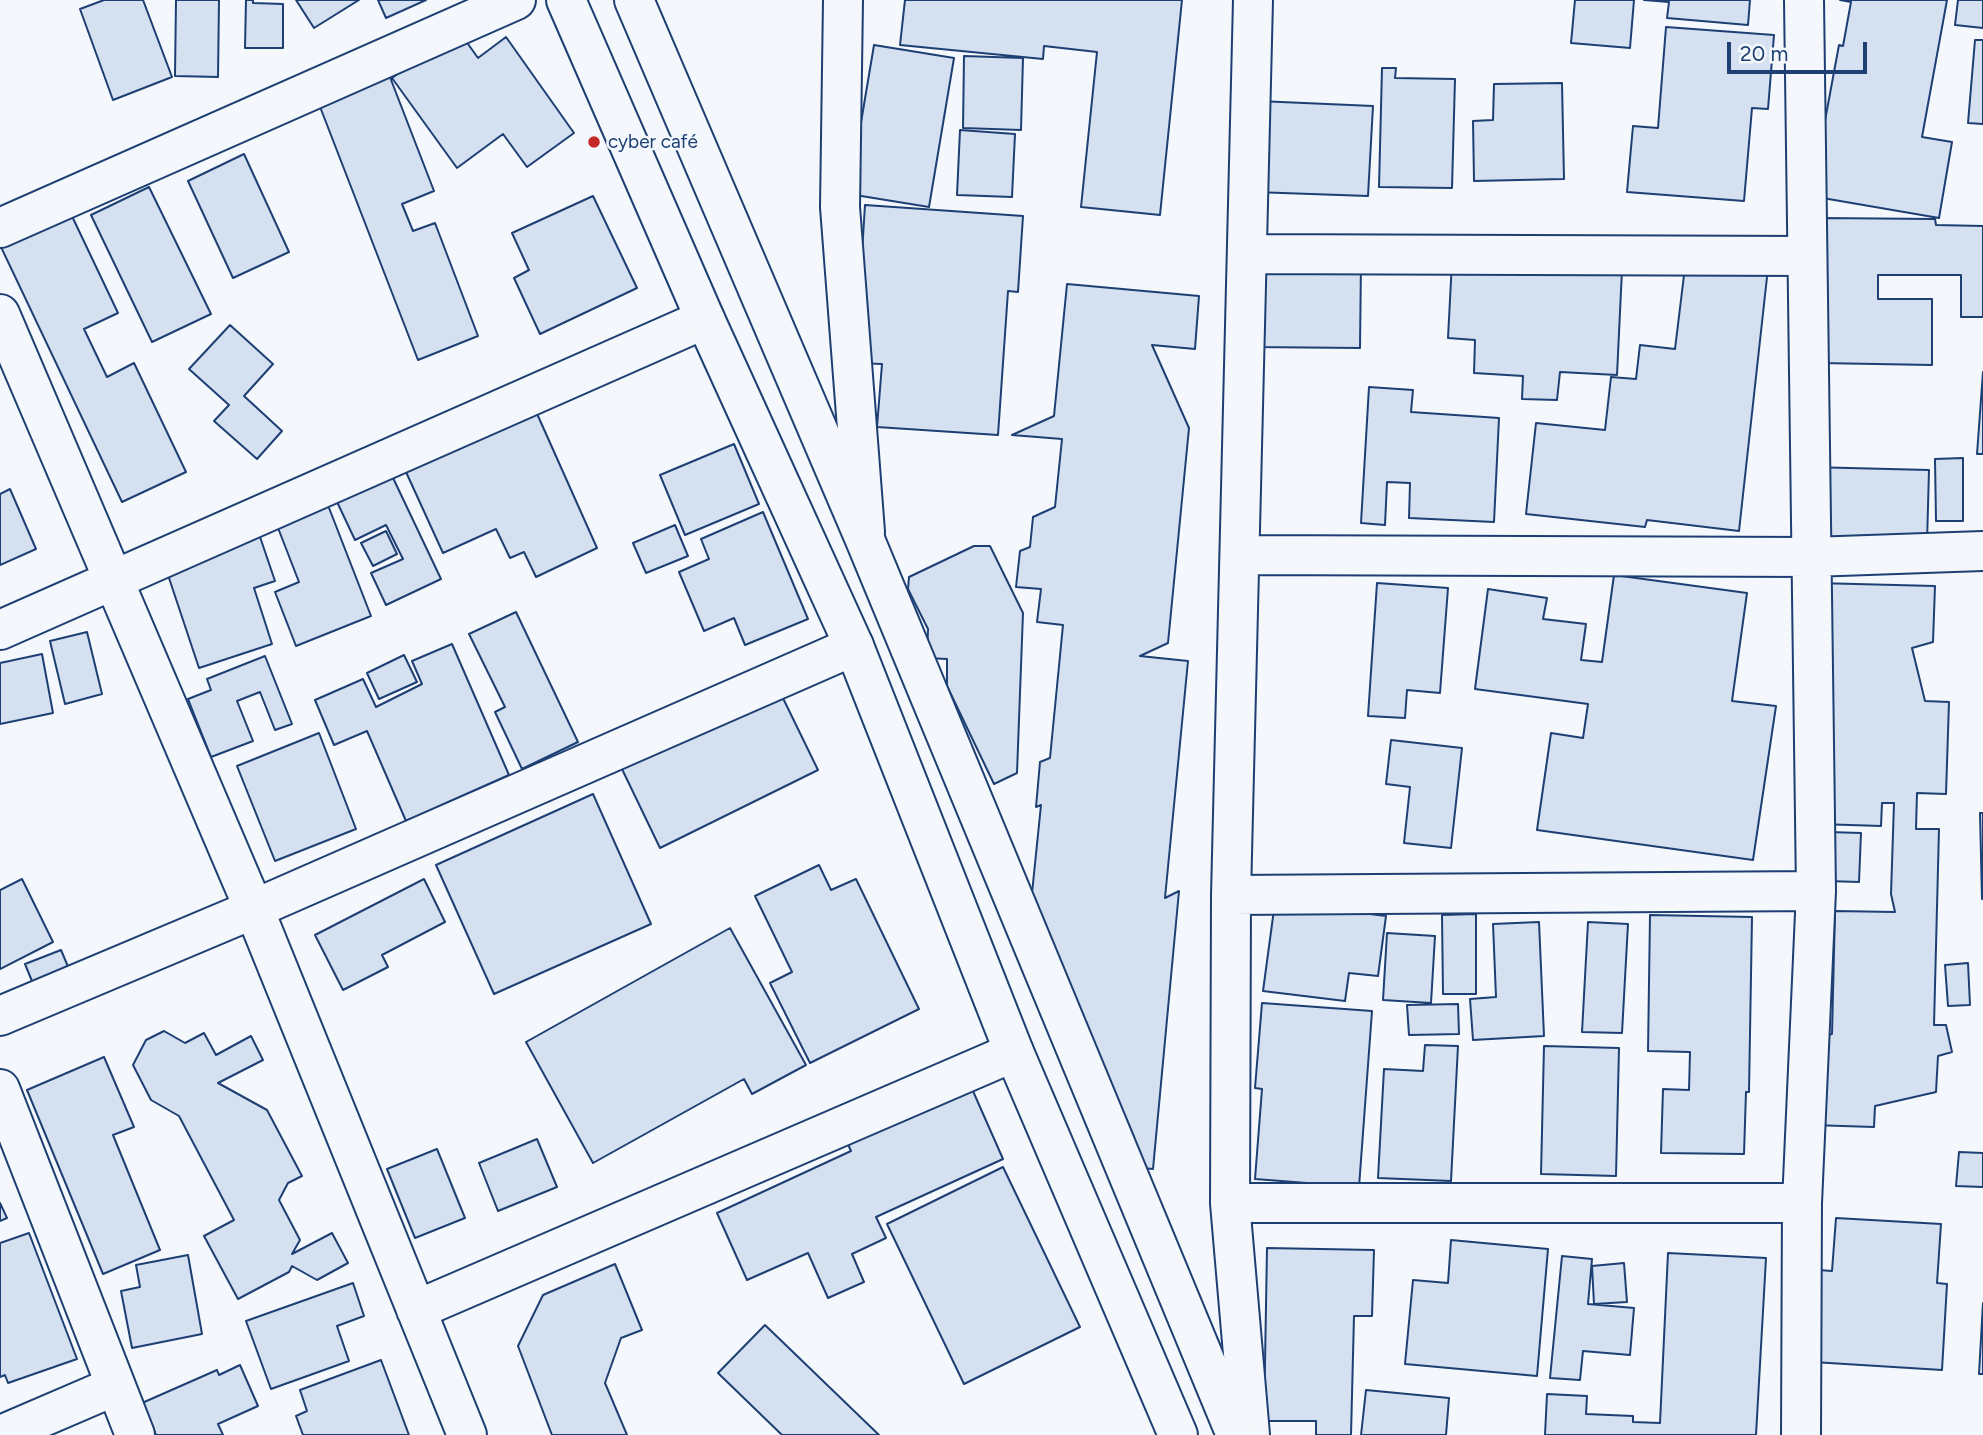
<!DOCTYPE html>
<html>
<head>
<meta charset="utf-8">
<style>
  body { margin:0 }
  #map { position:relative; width:1983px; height:1435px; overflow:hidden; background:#f4f7fb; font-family:Figtree,sans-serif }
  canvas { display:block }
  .scale { position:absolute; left:1727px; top:42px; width:140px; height:32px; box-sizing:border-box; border:4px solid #1d3f73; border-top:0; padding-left:9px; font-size:21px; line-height:24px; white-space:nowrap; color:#1d3f73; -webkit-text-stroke:5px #f4f7fb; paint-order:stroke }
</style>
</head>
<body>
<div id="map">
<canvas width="1983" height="1435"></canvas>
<div class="scale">20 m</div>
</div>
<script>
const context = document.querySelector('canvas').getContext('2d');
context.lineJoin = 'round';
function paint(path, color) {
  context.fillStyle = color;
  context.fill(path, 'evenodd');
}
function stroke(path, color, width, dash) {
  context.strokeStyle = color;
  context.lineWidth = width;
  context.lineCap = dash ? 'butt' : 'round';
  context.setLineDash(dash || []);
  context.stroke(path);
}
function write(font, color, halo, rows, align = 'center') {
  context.font = font + ' Figtree,sans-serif';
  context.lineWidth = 5;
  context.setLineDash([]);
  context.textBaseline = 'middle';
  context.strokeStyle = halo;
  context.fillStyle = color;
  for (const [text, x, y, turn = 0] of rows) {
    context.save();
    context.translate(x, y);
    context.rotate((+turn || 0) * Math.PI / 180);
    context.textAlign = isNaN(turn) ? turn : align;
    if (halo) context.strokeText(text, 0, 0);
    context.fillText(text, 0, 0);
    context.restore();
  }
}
const building = new Path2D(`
  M 104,0 L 143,0 L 172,77 L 113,100 L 80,9 Z
  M 176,0 L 219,0 L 218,77 L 175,76 Z
  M 246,0 L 253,0 L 253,3 L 283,4 L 283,48 L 245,48 Z
  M 296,0 L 359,0 L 314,28 Z
  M 378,0 L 426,0 L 386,18 Z
  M 905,0 L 1182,0 L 1160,215 L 1081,207 L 1097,52 L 1044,46 L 1043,59 L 900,45 Z
  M 1575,0 L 1634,0 L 1630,48 L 1571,43 Z
  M 1644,0 L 1750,0 L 1748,25 L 1667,18 L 1669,2 Z
  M 1840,0 L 1947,0 L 1922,137 L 1952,142 L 1939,218 L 1811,196 L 1839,45 L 1843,46 L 1851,2 Z
  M 1958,0 L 1983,0 L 1983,28 L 1955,25 Z
  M 1666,27 L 1774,35 L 1768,109 L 1752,108 L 1744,201 L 1627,192 L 1633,126 L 1658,128 Z
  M 458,30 L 478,58 L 506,37 L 574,133 L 527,167 L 503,134 L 457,168 L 392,78 Z
  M 1975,40 L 1983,40 L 1983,124 L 1968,123 Z
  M 874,45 L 954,58 L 929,207 L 849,194 Z
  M 964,56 L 1023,58 L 1021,130 L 963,128 Z
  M 1382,68 L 1396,68 L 1395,78 L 1455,79 L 1452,188 L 1379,187 Z
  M 388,72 L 434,191 L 402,204 L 413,231 L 435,223 L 478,336 L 418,360 L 317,99 Z
  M 1562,83 L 1564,179 L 1474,181 L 1473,121 L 1493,120 L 1494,84 Z
  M 1258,101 L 1373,106 L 1368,196 L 1254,192 Z
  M 960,130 L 1015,134 L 1012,197 L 957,195 Z
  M 244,154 L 289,252 L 233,278 L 188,181 Z
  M 149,187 L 211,314 L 152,342 L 91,215 Z
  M 593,196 L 637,288 L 540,334 L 514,278 L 529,270 L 512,233 Z
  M 865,205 L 1023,216 L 1018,292 L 1008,291 L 998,435 L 877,427 L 882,364 L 855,363 Z
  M 70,212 L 118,313 L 84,329 L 107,377 L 134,363 L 186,472 L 122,502 L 0,245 Z
  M 1821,218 L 1935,219 L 1936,225 L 1983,226 L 1983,317 L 1961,317 L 1961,275 L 1878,275 L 1878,299 L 1932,299 L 1932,365 L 1819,363 Z
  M 1253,260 L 1361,261 L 1360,348 L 1251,347 Z
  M 1452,261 L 1622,270 L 1617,375 L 1560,372 L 1557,400 L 1522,399 L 1523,376 L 1474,373 L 1475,340 L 1448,338 Z
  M 1685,267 L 1768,268 L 1739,531 L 1647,520 L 1645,527 L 1526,514 L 1536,423 L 1605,430 L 1611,377 L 1636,379 L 1640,345 L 1675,349 Z
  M 1067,284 L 1199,296 L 1195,349 L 1152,345 L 1189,428 L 1168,643 L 1140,656 L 1188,661 L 1165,898 L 1179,891 L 1153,1169 L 1131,1167 L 1134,1137 L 1031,903 L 1041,805 L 1036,807 L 1040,762 L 1050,758 L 1063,625 L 1037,622 L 1041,589 L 1016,587 L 1020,551 L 1030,547 L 1033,517 L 1055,507 L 1062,439 L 1012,435 L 1054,416 Z
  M 230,325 L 273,364 L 244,396 L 282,431 L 257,459 L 214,421 L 229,405 L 189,369 Z
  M 1983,372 L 1983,454 L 1977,454 Z
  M 1369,387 L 1413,390 L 1411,412 L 1499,418 L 1494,522 L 1409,518 L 1410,483 L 1387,482 L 1385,525 L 1361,523 Z
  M 530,398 L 597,548 L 536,577 L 524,552 L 510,558 L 496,529 L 443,553 L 401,461 Z
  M 734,444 L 759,504 L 685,535 L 660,475 Z
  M 1963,458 L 1963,521 L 1936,521 L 1935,459 Z
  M 385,461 L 441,579 L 386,605 L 371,573 L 403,559 L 386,525 L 355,540 L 330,487 Z
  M 1809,467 L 1929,470 L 1927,543 L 1807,540 Z
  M 10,489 L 36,549 L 0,565 L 0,494 Z
  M 324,495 L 371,616 L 296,646 L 275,592 L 299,582 L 273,515 Z
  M 763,512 L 808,619 L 745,645 L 734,618 L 704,631 L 679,572 L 709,559 L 701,539 Z
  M 675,525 L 688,556 L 646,573 L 633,543 Z
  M 386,531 L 397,554 L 373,566 L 361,543 Z
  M 259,534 L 275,581 L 254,588 L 272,644 L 199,668 L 165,566 Z
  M 974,546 L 990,546 L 1023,613 L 1017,773 L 994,784 L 947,686 L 947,659 L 927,658 L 928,629 L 908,589 L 909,577 Z
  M 1614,575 L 1747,593 L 1732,701 L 1776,706 L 1753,860 L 1537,830 L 1551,733 L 1583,738 L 1588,704 L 1475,689 L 1488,589 L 1547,598 L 1543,619 L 1586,624 L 1581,660 L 1602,662 Z
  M 1377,583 L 1448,588 L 1440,693 L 1407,690 L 1405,718 L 1368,716 Z
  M 1816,583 L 1935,586 L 1933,642 L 1912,648 L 1925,701 L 1949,702 L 1946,794 L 1917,793 L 1916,829 L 1939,829 L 1934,1025 L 1946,1025 L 1952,1052 L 1938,1056 L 1936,1092 L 1875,1106 L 1874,1127 L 1811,1125 L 1813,1039 L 1832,1034 L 1835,911 L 1895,912 L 1891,894 L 1894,803 L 1882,803 L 1881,826 L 1818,824 Z
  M 516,612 L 578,742 L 522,769 L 495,712 L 505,707 L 469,634 Z
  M 87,632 L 102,694 L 65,704 L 50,641 Z
  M 452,644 L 509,775 L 406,821 L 367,731 L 334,745 L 315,700 L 363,679 L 376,707 L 422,684 L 412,661 Z
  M 42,654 L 53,713 L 0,724 L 0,663 Z
  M 404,655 L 417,682 L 379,699 L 367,673 Z
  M 265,656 L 292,724 L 275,730 L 260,692 L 237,701 L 253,741 L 211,757 L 188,699 L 211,690 L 207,679 Z
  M 779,690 L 818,770 L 660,848 L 621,767 Z
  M 319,733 L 356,829 L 275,861 L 237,766 Z
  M 1391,740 L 1462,748 L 1451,848 L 1404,843 L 1410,787 L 1386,784 Z
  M 593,794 L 651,924 L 494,994 L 436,865 Z
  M 1980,813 L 1983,813 L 1983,899 L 1982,899 Z
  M 1828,832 L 1861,833 L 1859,882 L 1827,881 Z
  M 819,865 L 831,890 L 856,879 L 919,1009 L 810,1063 L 770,983 L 792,972 L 755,896 Z
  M 22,879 L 53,942 L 0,969 L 0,890 Z
  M 424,879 L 445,922 L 382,955 L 388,967 L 343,990 L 315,935 Z
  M 1275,902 L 1386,916 L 1378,976 L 1349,973 L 1345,1001 L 1263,991 Z
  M 1476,914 L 1476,994 L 1443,994 L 1442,915 Z
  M 1650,915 L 1752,917 L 1749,1092 L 1746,1092 L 1744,1154 L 1661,1153 L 1663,1089 L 1689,1090 L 1690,1052 L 1648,1051 Z
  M 1539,922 L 1544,1036 L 1473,1040 L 1470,999 L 1496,997 L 1493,924 Z
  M 1588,922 L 1628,924 L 1622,1033 L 1582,1032 Z
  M 730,928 L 806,1065 L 752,1094 L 744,1079 L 593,1163 L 526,1042 Z
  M 1387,933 L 1435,936 L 1431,1003 L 1383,1000 Z
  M 61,950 L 72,976 L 36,991 L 25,964 Z
  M 1968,963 L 1970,1005 L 1948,1006 L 1945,965 Z
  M 1262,1003 L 1372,1011 L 1359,1187 L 1255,1179 L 1262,1089 L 1255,1088 Z
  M 1458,1004 L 1459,1034 L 1409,1035 L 1407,1005 Z
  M 164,1031 L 185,1043 L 204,1033 L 216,1055 L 251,1036 L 263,1060 L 218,1083 L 267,1110 L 302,1176 L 288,1183 L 279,1200 L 300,1240 L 292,1254 L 332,1233 L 348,1263 L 317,1280 L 292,1266 L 289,1272 L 238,1299 L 204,1236 L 234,1220 L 179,1116 L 151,1100 L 133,1065 L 146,1040 Z
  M 1425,1045 L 1458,1046 L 1451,1181 L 1378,1178 L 1384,1069 L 1423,1071 Z
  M 1544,1046 L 1619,1048 L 1616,1176 L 1541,1174 Z
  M 104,1057 L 134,1127 L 113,1135 L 160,1250 L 103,1274 L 27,1090 Z
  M 965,1073 L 1003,1159 L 876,1217 L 886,1238 L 852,1254 L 864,1282 L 828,1298 L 808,1253 L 747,1280 L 717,1213 L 851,1151 L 841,1129 Z
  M 537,1139 L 557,1187 L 498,1211 L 479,1163 Z
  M 437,1149 L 465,1218 L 415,1238 L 387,1169 Z
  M 1959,1152 L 1983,1153 L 1983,1187 L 1956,1186 Z
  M 1003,1167 L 1080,1327 L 964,1384 L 887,1224 Z
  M 0,1203 L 7,1218 L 0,1221 Z
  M 1836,1218 L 1941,1224 L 1937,1283 L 1947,1284 L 1942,1370 L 1813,1362 L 1819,1270 L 1832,1271 Z
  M 29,1233 L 77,1359 L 8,1383 L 5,1375 L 0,1377 L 0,1243 Z
  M 1451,1240 L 1548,1249 L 1537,1376 L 1405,1364 L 1413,1280 L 1448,1283 Z
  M 1267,1248 L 1374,1250 L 1372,1316 L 1354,1316 L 1351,1435 L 1316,1435 L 1316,1421 L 1264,1421 Z
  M 1668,1253 L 1766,1258 L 1756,1435 L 1545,1435 L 1547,1394 L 1587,1396 L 1586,1414 L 1633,1416 L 1633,1422 L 1660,1423 Z
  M 188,1255 L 202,1334 L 132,1348 L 121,1291 L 140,1287 L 136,1265 Z
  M 1562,1256 L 1592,1259 L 1588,1304 L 1634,1308 L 1630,1355 L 1583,1351 L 1580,1380 L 1550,1378 Z
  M 1624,1263 L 1627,1302 L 1594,1304 L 1592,1266 Z
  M 615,1264 L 642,1330 L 621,1338 L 605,1383 L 627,1435 L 552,1435 L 518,1346 L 543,1295 Z
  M 353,1283 L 364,1316 L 337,1326 L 349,1361 L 271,1389 L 246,1321 Z
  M 1983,1303 L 1983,1374 L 1979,1374 Z
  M 765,1325 L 879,1435 L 782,1435 L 718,1373 Z
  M 381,1360 L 409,1435 L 303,1435 L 296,1416 L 307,1411 L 300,1390 Z
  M 240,1365 L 258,1406 L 218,1424 L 223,1435 L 156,1435 L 142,1403 L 217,1370 L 219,1375 Z
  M 1366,1390 L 1449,1398 L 1446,1435 L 1361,1435 Z`);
paint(building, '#d5e0f0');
stroke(building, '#1d3f73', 2);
const minor = new Path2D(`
  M 843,0 L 840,207 L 865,532
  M 0,228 L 516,0
  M 1248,254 L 1806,256
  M 0,314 L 254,909 L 467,1435
  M 1241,555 L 1811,557 L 1983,551
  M 0,630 L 705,319
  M 1231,895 L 1816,891
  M 0,1016 L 254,909 L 854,646
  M 0,1089 L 135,1435
  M 1230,1203 L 1802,1203
  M 416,1310 L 1014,1052
  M 1,1435 L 115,1386
  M 1250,1435 L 1230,1203 L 1231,895 L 1253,0
  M 1801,1435 L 1802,1203 L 1816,891 L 1804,0`);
const major = new Path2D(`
  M 566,0 L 705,319 L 854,646 L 1014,1052 L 1178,1435
  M 634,0 L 866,542 L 1236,1435`);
stroke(minor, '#1d3f73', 42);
stroke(major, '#1d3f73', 42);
stroke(minor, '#f4f7fb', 38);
stroke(major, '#f4f7fb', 38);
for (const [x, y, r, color] of [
  [594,142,7,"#c62828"]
]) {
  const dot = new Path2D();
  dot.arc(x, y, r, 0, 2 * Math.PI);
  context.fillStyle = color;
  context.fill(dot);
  stroke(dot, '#f4f7fb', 2.5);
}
write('19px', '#1d3f73', '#f4f7fb', [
  ["cyber café",608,142]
], 'left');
</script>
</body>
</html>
